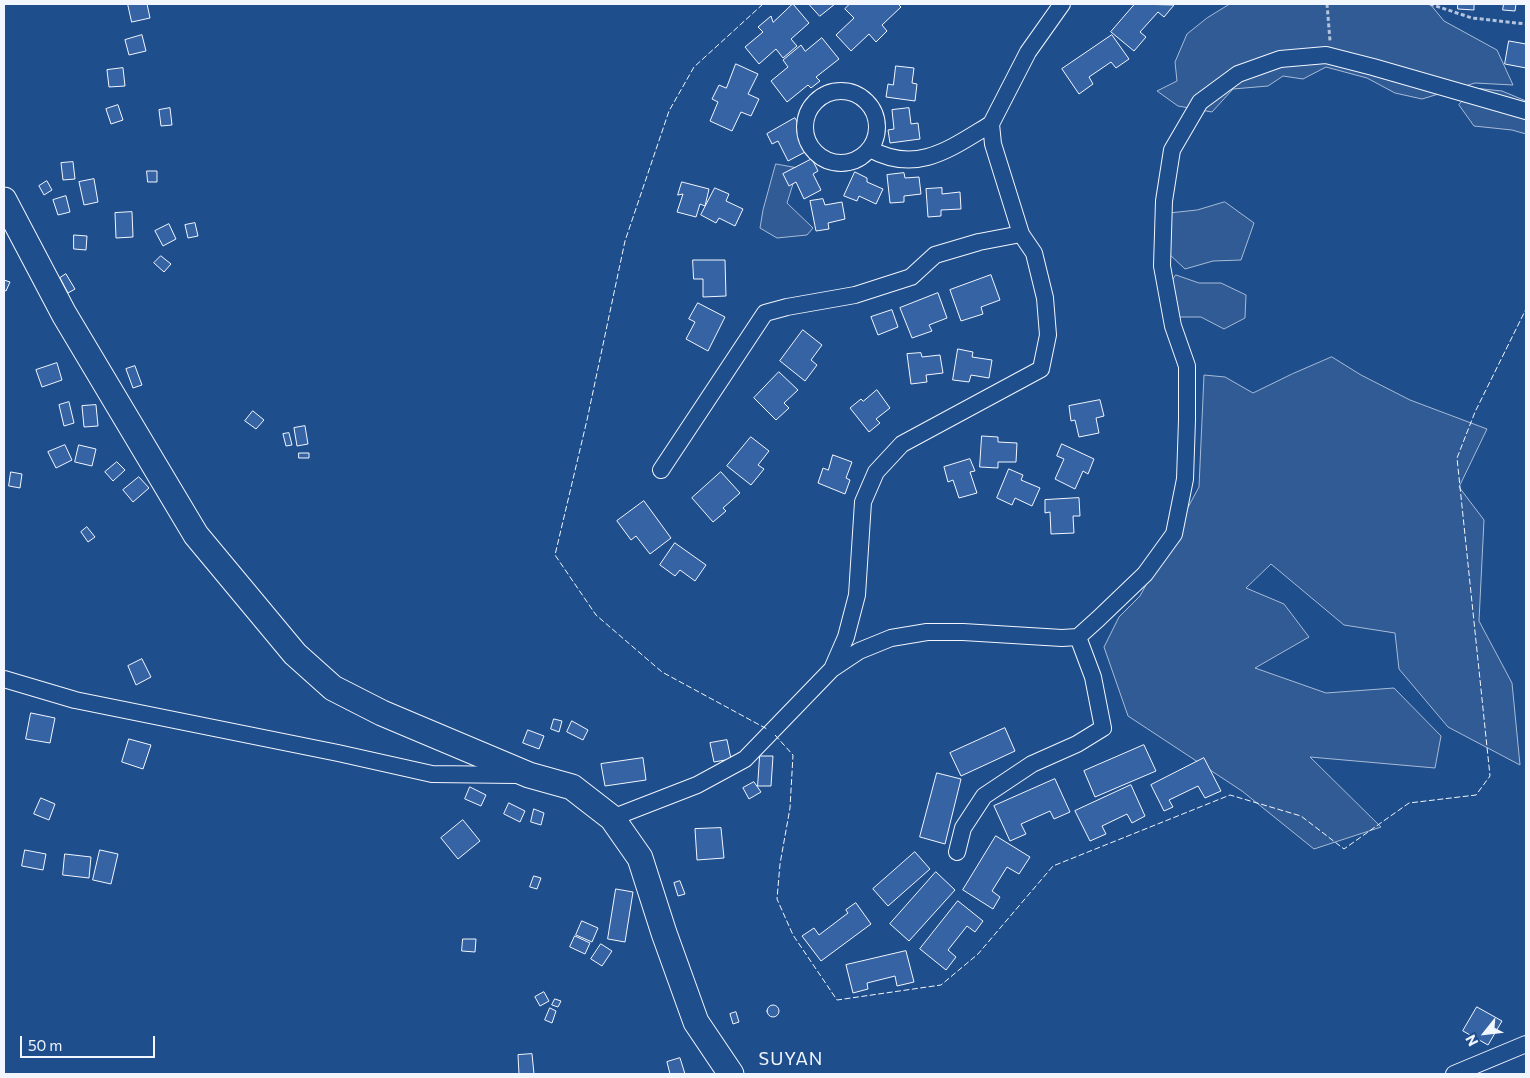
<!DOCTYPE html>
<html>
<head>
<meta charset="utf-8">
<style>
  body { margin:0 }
  #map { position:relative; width:1530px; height:1078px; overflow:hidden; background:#1f4e8c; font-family:Commissioner,sans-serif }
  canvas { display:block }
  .frame { position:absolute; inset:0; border:5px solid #f2f6ff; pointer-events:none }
  .north { position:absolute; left:1460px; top:1008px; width:50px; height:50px; -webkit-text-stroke:4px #1f4e8c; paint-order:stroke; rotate:241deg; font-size:14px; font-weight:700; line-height:20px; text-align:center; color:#f2f6ff }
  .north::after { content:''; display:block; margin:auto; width:18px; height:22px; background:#f2f6ff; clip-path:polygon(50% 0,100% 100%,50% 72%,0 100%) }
  .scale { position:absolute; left:20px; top:1036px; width:135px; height:22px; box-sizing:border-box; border:2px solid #f2f6ff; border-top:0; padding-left:6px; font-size:15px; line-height:18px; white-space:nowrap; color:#f2f6ff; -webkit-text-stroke:4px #1f4e8c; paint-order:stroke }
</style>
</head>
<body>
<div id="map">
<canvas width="1530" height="1078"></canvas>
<div class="frame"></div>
<div class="north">N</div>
<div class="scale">50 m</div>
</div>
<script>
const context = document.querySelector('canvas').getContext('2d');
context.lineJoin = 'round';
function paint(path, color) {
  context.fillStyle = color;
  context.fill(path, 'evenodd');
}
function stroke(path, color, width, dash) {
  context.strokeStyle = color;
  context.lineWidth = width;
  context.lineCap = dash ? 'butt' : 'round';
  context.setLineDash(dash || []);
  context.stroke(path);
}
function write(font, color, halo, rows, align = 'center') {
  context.font = font + ' Commissioner,sans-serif';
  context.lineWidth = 4;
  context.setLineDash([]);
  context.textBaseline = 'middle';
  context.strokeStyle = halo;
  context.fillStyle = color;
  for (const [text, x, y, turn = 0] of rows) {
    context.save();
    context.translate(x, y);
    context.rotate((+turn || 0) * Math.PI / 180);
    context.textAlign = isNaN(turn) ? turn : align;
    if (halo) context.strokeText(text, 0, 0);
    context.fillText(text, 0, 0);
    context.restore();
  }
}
const green = new Path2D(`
  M 1230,4 L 1430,4 L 1444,21 L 1497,50 L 1513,85 L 1475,83 L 1422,99 L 1395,93 L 1367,78 L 1326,67 L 1303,79 L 1283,76 L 1268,86 L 1233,89 L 1212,112 L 1178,106 L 1157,91 L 1177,81 L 1175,62 L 1187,34 L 1207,18 Z
  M 1474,88 L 1502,91 L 1526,101 L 1526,134 L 1512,130 L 1474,126 L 1459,105 Z
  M 776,164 L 798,168 L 787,203 L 813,228 L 807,235 L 777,238 L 760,228 L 763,210 Z
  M 1225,202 L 1254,223 L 1241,260 L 1213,261 L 1185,269 L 1167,252 L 1169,213 L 1197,210 Z
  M 1176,275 L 1199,283 L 1221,283 L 1246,295 L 1245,318 L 1224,329 L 1201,317 L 1179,317 L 1169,286 Z
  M 1332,357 L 1361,375 L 1410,400 L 1487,429 L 1459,487 L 1484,520 L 1479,621 L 1512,683 L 1520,765 L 1448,727 L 1399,669 L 1395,633 L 1344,625 L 1271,564 L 1246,588 L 1284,604 L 1309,637 L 1255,668 L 1326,693 L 1394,688 L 1441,736 L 1435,768 L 1310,757 L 1381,827 L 1314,849 L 1242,791 L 1128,716 L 1104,647 L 1119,617 L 1140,596 L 1199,487 L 1204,375 L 1225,377 L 1253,393 L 1292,374 Z`);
paint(green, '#305b95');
stroke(green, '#a8bbd7', 1);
const building = new Path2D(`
  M 128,4 L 147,4 L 150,18 L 132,22 Z
  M 793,4 L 809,23 L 791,39 L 797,46 L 783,58 L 776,49 L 759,64 L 745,47 L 763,32 L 758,27 L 771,16 L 773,22 Z
  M 809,4 L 835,4 L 820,16 Z
  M 850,4 L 898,4 L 901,7 L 882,25 L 887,31 L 876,42 L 869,34 L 851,51 L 836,35 L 854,18 L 845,9 Z
  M 1135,4 L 1174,5 L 1164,17 L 1158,12 L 1140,32 L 1146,37 L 1134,51 L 1111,32 Z
  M 1458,4 L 1474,4 L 1474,10 L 1458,9 Z
  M 1504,4 L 1516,4 L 1515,11 L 1503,10 Z
  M 142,35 L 146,51 L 129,55 L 125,40 Z
  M 1112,35 L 1129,59 L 1116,68 L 1111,62 L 1089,77 L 1093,84 L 1079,94 L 1062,69 Z
  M 822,38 L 839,59 L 816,77 L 820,81 L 811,88 L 808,85 L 787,102 L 771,81 L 788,67 L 783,60 L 801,45 L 805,51 Z
  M 1509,41 L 1526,44 L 1526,68 L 1505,64 Z
  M 736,64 L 758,74 L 748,94 L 759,99 L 751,116 L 741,112 L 732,131 L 710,121 L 718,102 L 712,99 L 719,85 L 726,88 Z
  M 896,66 L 914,68 L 912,83 L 917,84 L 915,101 L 886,97 L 888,84 L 893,85 Z
  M 123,68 L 125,86 L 109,87 L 107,70 Z
  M 118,105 L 123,120 L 111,124 L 106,109 Z
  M 170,108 L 172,125 L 161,126 L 159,110 Z
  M 909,108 L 911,124 L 918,123 L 920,139 L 890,143 L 888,130 L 894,129 L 892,110 Z
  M 795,118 L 803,131 L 798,133 L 807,151 L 788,161 L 778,141 L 772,144 L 767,134 Z
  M 812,159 L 818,171 L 813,174 L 821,190 L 804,199 L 796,182 L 789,186 L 783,174 Z
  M 73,162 L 75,179 L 63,180 L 61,163 Z
  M 147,171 L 157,171 L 157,182 L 148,182 Z
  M 855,172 L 867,178 L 867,182 L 883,189 L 876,204 L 859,196 L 857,201 L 844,196 Z
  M 904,173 L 905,178 L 919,177 L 921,194 L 904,196 L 904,202 L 890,203 L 887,175 Z
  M 94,179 L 98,202 L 84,205 L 79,182 Z
  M 47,181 L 52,190 L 44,195 L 39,186 Z
  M 682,182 L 709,189 L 705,206 L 700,204 L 696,217 L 677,212 L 683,194 L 678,195 Z
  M 715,188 L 729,194 L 726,201 L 743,209 L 735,226 L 719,218 L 716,223 L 701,215 Z
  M 942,188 L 942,194 L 960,192 L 961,209 L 941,210 L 941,216 L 928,217 L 926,189 Z
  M 66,196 L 70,212 L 58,215 L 53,200 Z
  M 823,199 L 825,205 L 842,202 L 845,219 L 828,223 L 829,229 L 816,231 L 810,201 Z
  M 132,212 L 133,237 L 116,238 L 115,213 Z
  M 195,223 L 198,236 L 188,238 L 185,225 Z
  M 169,224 L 176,239 L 163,246 L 155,231 Z
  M 74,235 L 87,236 L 86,250 L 74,249 Z
  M 161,256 L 171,264 L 164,272 L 154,263 Z
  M 693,260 L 725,260 L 726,296 L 703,297 L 703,279 L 694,279 Z
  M 66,274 L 75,289 L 68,293 L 60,278 Z
  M 991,275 L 1000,300 L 981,307 L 983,314 L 961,321 L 950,290 Z
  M 4,280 L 10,282 L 6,291 L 4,290 Z
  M 938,293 L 947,318 L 929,325 L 932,331 L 912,338 L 900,308 Z
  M 698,303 L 725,317 L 708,351 L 686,339 L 695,322 L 689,319 Z
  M 892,310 L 898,327 L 878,335 L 871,317 Z
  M 803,330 L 822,345 L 811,360 L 817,365 L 805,381 L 780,361 Z
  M 958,349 L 973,352 L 972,357 L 992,360 L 989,378 L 971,375 L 969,382 L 953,380 Z
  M 921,353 L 922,357 L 940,355 L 943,373 L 926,375 L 927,382 L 911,384 L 907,354 Z
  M 57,363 L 62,380 L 42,387 L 36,370 Z
  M 135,366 L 142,385 L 133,388 L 126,369 Z
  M 779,372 L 798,390 L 784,403 L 789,408 L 776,420 L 754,398 Z
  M 877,390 L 890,408 L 876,419 L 880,423 L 869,432 L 850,408 L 861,399 L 863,401 Z
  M 1100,400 L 1104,416 L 1096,418 L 1099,433 L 1079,437 L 1075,420 L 1071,421 L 1069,406 Z
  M 69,402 L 74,423 L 64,426 L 59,405 Z
  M 96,405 L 98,426 L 84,427 L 82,406 Z
  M 253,411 L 264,420 L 256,429 L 245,421 Z
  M 305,426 L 308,444 L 297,446 L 294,428 Z
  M 289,433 L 292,445 L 286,446 L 283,434 Z
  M 982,436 L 998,437 L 998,442 L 1017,443 L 1016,462 L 998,462 L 998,468 L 980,467 Z
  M 751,437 L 769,451 L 758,465 L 764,469 L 751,485 L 727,466 Z
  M 1062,444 L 1094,459 L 1088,474 L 1083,471 L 1075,489 L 1055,479 L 1064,459 L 1057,456 Z
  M 65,445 L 72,460 L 56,468 L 48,452 Z
  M 79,445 L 96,449 L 92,466 L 75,462 Z
  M 299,453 L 309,453 L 309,458 L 299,458 Z
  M 833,455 L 852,462 L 846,478 L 850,480 L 845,494 L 818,483 L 823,468 L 828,470 Z
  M 970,459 L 975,471 L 970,472 L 977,493 L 959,498 L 953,480 L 948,482 L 944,467 Z
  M 117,462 L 125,470 L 113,481 L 105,472 Z
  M 1009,469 L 1023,475 L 1021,480 L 1040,488 L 1032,506 L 1015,498 L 1012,505 L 997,498 Z
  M 11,472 L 22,474 L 20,488 L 9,486 Z
  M 721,472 L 740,493 L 723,508 L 726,511 L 713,522 L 692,498 Z
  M 139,477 L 149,488 L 133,502 L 123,490 Z
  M 1079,498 L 1080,516 L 1073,516 L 1074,533 L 1051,534 L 1050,512 L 1045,513 L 1045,500 Z
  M 644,501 L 671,538 L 650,554 L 636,536 L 631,540 L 617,521 Z
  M 87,527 L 95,537 L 88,542 L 81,532 Z
  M 675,543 L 706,565 L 695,581 L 680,570 L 675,576 L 660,565 Z
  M 142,659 L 151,677 L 136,685 L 128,666 Z
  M 31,713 L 55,718 L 50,743 L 26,739 Z
  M 554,719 L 562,721 L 559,732 L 551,729 Z
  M 572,721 L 588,730 L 583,740 L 567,732 Z
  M 1005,728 L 1015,751 L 961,776 L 950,753 Z
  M 528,730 L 544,736 L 539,749 L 523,743 Z
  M 129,739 L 151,745 L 143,769 L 122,762 Z
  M 727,740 L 731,759 L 714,762 L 710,743 Z
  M 1144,745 L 1156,771 L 1095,797 L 1084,771 Z
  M 760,756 L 773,756 L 771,786 L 758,786 Z
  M 643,758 L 646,780 L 605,786 L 601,764 Z
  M 1204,758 L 1221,791 L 1205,798 L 1198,786 L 1169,800 L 1173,807 L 1164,811 L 1151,785 Z
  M 937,773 L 961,779 L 945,844 L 920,837 Z
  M 1055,779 L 1070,812 L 1054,819 L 1050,811 L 1021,824 L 1026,834 L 1010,841 L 994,806 Z
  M 754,782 L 761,792 L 749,799 L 743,788 Z
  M 1131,785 L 1145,816 L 1132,823 L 1127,814 L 1102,826 L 1106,834 L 1090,841 L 1075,811 Z
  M 470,787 L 486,795 L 481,806 L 465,799 Z
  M 41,798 L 55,804 L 49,820 L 34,814 Z
  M 509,803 L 525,811 L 520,822 L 504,814 Z
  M 534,809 L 544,813 L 541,825 L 531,822 Z
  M 463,820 L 480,841 L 458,859 L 441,838 Z
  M 721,828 L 724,858 L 697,860 L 695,829 Z
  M 996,836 L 1030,857 L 1019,874 L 1007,867 L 992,891 L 1000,897 L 993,909 L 963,890 Z
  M 25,850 L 46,854 L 43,870 L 22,866 Z
  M 100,850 L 118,854 L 111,884 L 93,880 Z
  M 915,852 L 930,869 L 888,906 L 873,889 Z
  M 65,854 L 91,857 L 89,878 L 63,875 Z
  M 936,872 L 955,890 L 909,941 L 890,924 Z
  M 534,876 L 541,878 L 537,889 L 530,887 Z
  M 680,881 L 685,894 L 678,896 L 674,883 Z
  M 616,889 L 633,892 L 625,942 L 608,939 Z
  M 958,901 L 983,921 L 975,932 L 967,926 L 948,950 L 956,957 L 946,970 L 920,949 Z
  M 856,903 L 871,924 L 821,961 L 802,936 L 814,928 L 819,935 L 848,913 L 846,910 Z
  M 582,921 L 598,928 L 592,942 L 576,935 Z
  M 575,936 L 590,943 L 585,954 L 570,947 Z
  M 463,939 L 476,939 L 475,952 L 462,951 Z
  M 601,944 L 612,951 L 602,966 L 591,959 Z
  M 906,951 L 914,982 L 897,986 L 895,976 L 867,983 L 868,989 L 853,993 L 846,965 Z
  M 544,992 L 549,1001 L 540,1006 L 535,997 Z
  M 555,999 L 561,1001 L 558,1007 L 552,1005 Z
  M767 1011a6 6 0 1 1 12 0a6 6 0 1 1-12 0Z
  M 1477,1007 L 1502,1021 L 1488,1045 L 1463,1031 Z
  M 550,1008 L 556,1011 L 552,1023 L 545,1020 Z
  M 736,1012 L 739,1022 L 733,1024 L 730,1014 Z
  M 532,1054 L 534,1074 L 519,1074 L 518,1055 Z
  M 680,1058 L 685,1074 L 670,1074 L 667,1062 Z`);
paint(building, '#3563a3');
stroke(building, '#f2f6ff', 1);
const street = new Path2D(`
  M805 127a36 36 0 1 1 72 0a36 36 0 1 1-72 0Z
  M 870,149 C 917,175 951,148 991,124
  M 661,470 L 765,313 L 787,307 L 855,295 L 911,277 L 935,255 L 979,242 L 1021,234
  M 832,669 L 846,637 L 857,595 L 863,502 L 876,472 L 902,444 L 1041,369 L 1048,335 L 1045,298 L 1034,253 L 1021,234 L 993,144 L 991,124 L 1028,52 L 1062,4
  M 4,679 L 75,700 L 338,753 L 432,774 L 516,775
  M 612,818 L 697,785 L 745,759 L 832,669 L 859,651 L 891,638 L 927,632 L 963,632 L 1062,638 L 1078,637 L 1098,619 L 1145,574 L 1174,534 L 1185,479 L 1187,420 L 1187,366 L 1173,326 L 1162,266 L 1164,201 L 1172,150 L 1200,102 L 1238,74 L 1280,59 L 1326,55 L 1373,67 L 1526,111
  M 957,852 L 963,828 L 984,796 L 1032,764 L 1077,744 L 1103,728 L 1093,677 L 1078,637
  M 1454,1074 L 1526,1044`);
const primary = new Path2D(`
  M 4,200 L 64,314 L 196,535 L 295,654 L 333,688 L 382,713 L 529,775 L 572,787 L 612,818 L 640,858 L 664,933 L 696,1022 L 731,1074`);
stroke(street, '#f2f6ff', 18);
stroke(primary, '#f2f6ff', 27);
stroke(new Path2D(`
  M 1327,4 L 1330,41
  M 1430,4 L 1472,18 L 1526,24`), '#b3c4dc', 3, [4, 2.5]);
stroke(street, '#1f4e8c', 16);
stroke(primary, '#1f4e8c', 25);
stroke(new Path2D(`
  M 763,4 L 694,67 L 669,111 L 625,241 L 587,420 L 555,555 L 596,615 L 662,672 L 767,729
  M 775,735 L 793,755 L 790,808 L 780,864 L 777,899 L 793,935 L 837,1000 L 941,985 L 978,954 L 1053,866 L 1230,795 L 1301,816 L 1344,849 L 1409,803 L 1476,795 L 1490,776 L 1457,458 L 1475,412 L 1526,309`), '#f2f6ff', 1, [6, 2.5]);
context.letterSpacing = '1px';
write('18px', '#f2f6ff', '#1f4e8c', [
  ["SUYAN",791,1059]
]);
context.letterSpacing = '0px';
</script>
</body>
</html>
